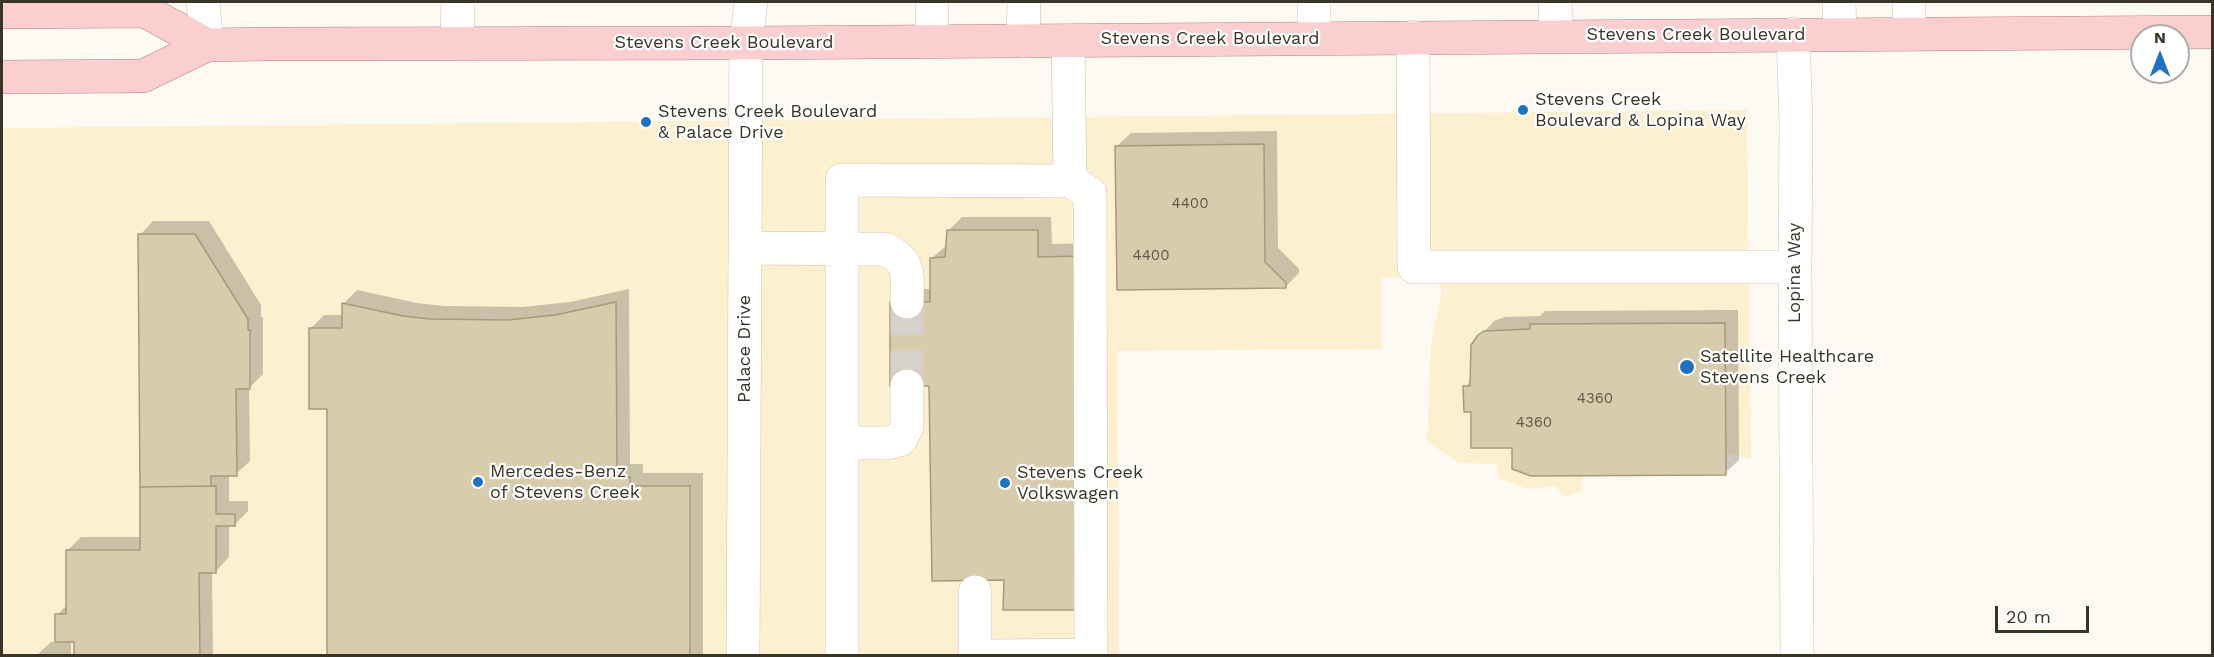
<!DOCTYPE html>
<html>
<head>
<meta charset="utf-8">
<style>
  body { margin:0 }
  #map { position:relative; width:2214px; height:657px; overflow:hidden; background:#fdfaf4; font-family:"Work Sans",sans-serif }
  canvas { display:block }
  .frame { position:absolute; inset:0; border:3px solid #393428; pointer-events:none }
  .north { position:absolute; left:2130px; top:24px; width:60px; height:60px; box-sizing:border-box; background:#fff; border:2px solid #b0aea9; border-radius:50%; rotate:0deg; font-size:16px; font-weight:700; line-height:24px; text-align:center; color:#393428 }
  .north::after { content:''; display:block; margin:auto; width:21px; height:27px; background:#1f72c0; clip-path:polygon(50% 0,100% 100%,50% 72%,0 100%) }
  .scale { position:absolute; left:1995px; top:606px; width:94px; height:27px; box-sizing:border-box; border:3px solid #393428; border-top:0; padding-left:8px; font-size:18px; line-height:21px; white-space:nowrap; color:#393428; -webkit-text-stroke:4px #fff; paint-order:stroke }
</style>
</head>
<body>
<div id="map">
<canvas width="2214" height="657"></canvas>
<div class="frame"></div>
<div class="north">N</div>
<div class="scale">20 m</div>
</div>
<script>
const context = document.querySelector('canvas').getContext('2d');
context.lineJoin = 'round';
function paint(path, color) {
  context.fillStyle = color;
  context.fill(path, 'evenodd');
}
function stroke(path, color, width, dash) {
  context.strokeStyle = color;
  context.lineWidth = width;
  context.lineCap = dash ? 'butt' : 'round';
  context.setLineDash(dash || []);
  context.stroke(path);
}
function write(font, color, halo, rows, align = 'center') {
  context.font = font + ' "Work Sans",sans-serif';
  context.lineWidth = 4.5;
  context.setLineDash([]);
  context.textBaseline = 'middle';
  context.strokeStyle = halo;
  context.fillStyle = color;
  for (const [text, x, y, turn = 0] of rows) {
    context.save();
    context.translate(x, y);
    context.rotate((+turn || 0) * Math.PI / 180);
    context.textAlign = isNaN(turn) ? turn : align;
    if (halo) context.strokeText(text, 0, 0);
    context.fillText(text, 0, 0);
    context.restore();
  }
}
paint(new Path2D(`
  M 1747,110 L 1751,460 L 1726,453 L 1726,475 L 1582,476 L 1582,491 L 1565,497 L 1555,486 L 1528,489 L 1498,478 L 1496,464 L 1459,463 L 1427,442 L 1431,343 L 1442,291 L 1433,276 L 1381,278 L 1382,349 L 1118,351 L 1119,655 L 2,655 L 2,128 Z`), '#fdf0d1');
paint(new Path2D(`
  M 1277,131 L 1278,248 L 1299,269 L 1299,273 L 1286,286 L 1117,146 L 1131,133 Z
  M 962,217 L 1051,217 L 1052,244 L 1092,243 L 1005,579 L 931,384 L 905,289 L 932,289 L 932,258 L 947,245 L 948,231 Z
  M 153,221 L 209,221 L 261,305 L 261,317 L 263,317 L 263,374 L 249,388 L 250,461 L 236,474 L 229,474 L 229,501 L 248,501 L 248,511 L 235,524 L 229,524 L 229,557 L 216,571 L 212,571 L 213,654 L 257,656 L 37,655 L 51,642 L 57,642 L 57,615 L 68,604 L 67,551 L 81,537 L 142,537 L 140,235 ZM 71,641 L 75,641 L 75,655 L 71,655 Z
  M 629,289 L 630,464 L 643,464 L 643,473 L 703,473 L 703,656 L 329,656 L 328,407 L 310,329 L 324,315 L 343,315 L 343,304 L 357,290 L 417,303 L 444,306 L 523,307 L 570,302 Z
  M 1738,310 L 1739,460 L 1725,473 L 1513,446 L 1472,410 L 1465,387 L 1472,380 L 1480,336 L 1494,321 L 1505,317 L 1540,316 L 1545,311 Z`), '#0003');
const building = new Path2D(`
  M 1264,144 L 1265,262 L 1286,283 L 1286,288 L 1117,290 L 1115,146 Z
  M 947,230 L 1038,230 L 1038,257 L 1079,256 L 1079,610 L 1003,610 L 1004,580 L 932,581 L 929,386 L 890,386 L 890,302 L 930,302 L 930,258 L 945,257 Z
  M 138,234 L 195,234 L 248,319 L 248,330 L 250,330 L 250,389 L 236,389 L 237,476 L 211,476 L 211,486 L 140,487 Z
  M 616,302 L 617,477 L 630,477 L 630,486 L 690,486 L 690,656 L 327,656 L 327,409 L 309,409 L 309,328 L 342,328 L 342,303 L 403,316 L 430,319 L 508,320 L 555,315 Z
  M 1725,323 L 1726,475 L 1531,476 L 1512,469 L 1512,448 L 1471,448 L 1471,412 L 1464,412 L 1463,386 L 1470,386 L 1471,345 L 1478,335 L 1484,331 L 1530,329 L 1530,324 Z
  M 216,486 L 216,514 L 235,514 L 235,526 L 216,526 L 216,573 L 199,573 L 200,656 L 74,656 L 74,642 L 55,642 L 55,614 L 66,614 L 66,550 L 140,550 L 140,487 Z`);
paint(building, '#d8ccac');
stroke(building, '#a79a7c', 1.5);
stroke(new Path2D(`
  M 907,302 L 907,386`), '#d6d2cb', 33, [33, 16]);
const minor = new Path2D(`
  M 203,2 L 207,45
  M 932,2 L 932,41
  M 1314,2 L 1314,38
  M 1555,2 L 1556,36
  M 1839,2 L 1840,34
  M 1909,2 L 1909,34
  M 1793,34 L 1796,121 L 1795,267 L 1797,656
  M 1413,37 L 1414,267 L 1795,267
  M 1023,41 L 1024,2
  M 457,43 L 458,2
  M 745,248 L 885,249 C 912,263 907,274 907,302
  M 842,443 L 887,443 L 900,440 L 907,427 L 907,386
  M 743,656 L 746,43 L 751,2
  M 842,656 L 842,180 L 1070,181 L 1068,41
  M 975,656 L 975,592
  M 991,656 L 1091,655 L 1090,193 L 1070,181`);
const major = new Path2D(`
  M 2,12 L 145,11 L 207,45
  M 2,77 L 143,76 L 207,45 L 268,44 L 746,43 L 2212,32`);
stroke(minor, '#cfc2a3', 34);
stroke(major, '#b68380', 34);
stroke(minor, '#fff', 33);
stroke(major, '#fbced0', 33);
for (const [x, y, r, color] of [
  [1523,110,6,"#1f72c0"],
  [646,122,6,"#1f72c0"],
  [1687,367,8,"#1f72c0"],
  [478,482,6,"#1f72c0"],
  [1005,483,6,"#1f72c0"]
]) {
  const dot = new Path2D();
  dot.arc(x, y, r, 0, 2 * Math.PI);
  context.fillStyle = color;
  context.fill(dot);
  stroke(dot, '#fff', 2);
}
write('15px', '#615a49', null, [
  ["4400",1190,204],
  ["4400",1151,256],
  ["4360",1595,399],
  ["4360",1534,423]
]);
write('18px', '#393428', '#fff', [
  ["Stevens Creek Boulevard",1696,35],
  ["Stevens Creek Boulevard",1210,39],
  ["Stevens Creek Boulevard",724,43],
  ["Lopina Way",1795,273,-90],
  ["Palace Drive",745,349,-90]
]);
write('18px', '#393428', '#fff', [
  ["Stevens Creek",1535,100],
  ["Boulevard & Lopina Way",1535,121],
  ["Stevens Creek Boulevard",658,112],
  ["& Palace Drive",658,133],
  ["Satellite Healthcare",1700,357],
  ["Stevens Creek",1700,378],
  ["Mercedes-Benz",490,472],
  ["of Stevens Creek",490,493],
  ["Stevens Creek",1017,473],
  ["Volkswagen",1017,494]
], 'left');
</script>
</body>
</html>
